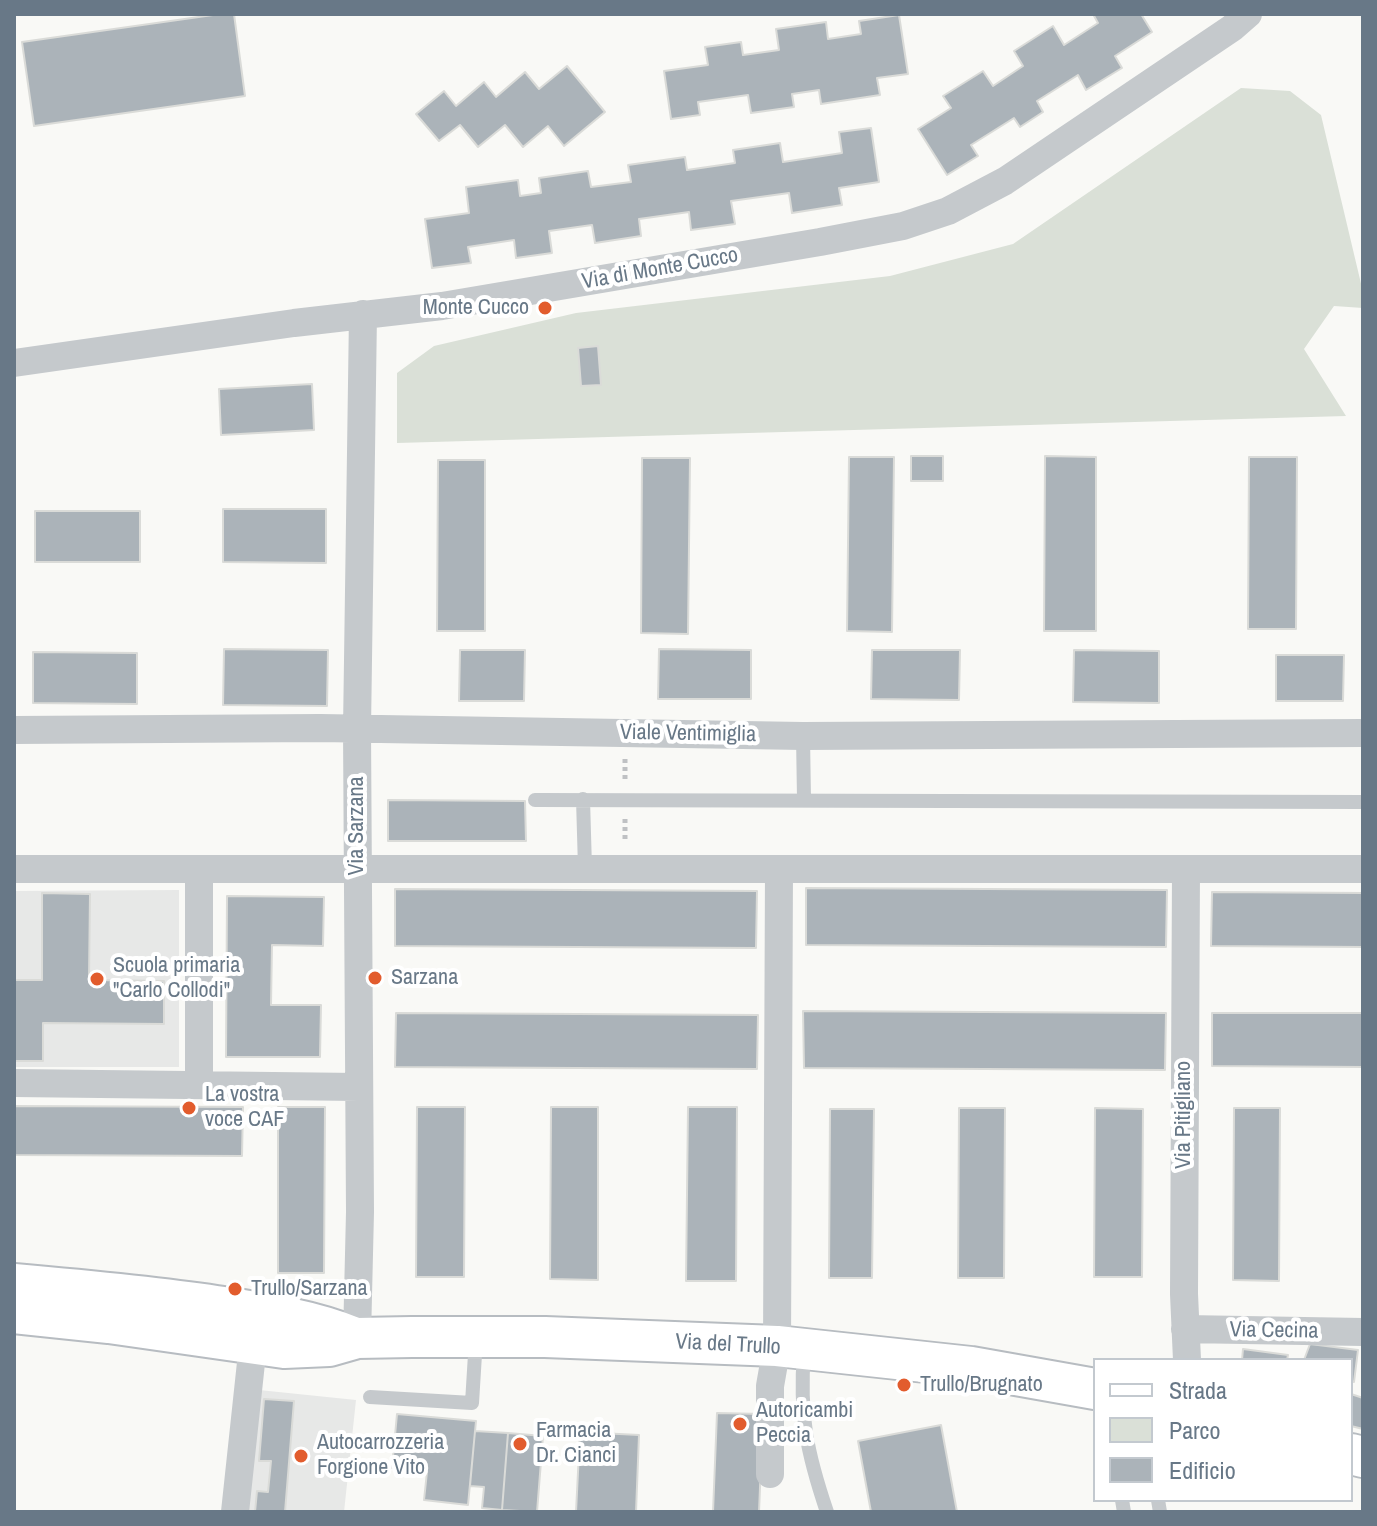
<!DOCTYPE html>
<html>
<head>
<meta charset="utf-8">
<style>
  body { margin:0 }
  #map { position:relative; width:1377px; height:1526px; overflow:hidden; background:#f9f9f6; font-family:"Archivo Narrow",sans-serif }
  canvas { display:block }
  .frame { position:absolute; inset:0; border:16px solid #687887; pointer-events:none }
  .legend { position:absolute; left:1093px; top:1358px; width:260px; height:144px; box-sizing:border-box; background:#fff; border:2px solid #c3c9cf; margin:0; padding:10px 14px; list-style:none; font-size:24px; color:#687887 }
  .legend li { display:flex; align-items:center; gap:16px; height:40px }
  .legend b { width:40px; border:2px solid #c3c9cf }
</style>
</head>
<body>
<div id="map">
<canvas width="1377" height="1526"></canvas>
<div class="frame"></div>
<ul class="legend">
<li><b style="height:10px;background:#fff"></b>Strada</li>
<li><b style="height:22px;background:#dae0d7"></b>Parco</li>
<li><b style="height:22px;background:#abb3b9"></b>Edificio</li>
</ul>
</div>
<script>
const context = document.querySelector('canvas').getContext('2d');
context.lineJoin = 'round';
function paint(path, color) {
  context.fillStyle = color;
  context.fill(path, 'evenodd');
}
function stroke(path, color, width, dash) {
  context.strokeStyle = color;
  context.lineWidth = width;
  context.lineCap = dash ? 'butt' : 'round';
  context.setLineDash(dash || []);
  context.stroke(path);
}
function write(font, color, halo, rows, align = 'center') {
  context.font = font + ' "Archivo Narrow",sans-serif';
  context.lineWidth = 8;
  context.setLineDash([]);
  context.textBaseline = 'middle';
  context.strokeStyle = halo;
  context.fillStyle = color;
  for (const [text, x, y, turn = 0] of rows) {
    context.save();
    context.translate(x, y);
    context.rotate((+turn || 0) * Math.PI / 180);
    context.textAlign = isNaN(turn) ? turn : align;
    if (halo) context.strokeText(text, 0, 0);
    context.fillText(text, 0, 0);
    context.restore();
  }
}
paint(new Path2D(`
  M 179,890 L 179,1067 L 14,1067 L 14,891 Z
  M 259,1390 L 356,1400 L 344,1512 L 246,1512 Z`), '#e7e8e7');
paint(new Path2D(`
  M 1241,88 L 1290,91 L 1321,115 L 1363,292 L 1363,308 L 1334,306 L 1304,349 L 1346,416 L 397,443 L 397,373 L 434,346 L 576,313 L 890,276 L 1013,244 Z`), '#dae0d7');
const building = new Path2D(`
  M 220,14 L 234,14 L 245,96 L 34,126 L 22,42 Z
  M 1093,14 L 1141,14 L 1152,32 L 1115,56 L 1122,68 L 1086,90 L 1078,75 L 1037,101 L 1043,112 L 1020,127 L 1014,118 L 971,145 L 978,156 L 947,175 L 918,129 L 951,108 L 943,96 L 983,71 L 993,86 L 1023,66 L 1014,51 L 1053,26 L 1064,45 L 1098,23 Z
  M 899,15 L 908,74 L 877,78 L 880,95 L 821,104 L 819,90 L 792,94 L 794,107 L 751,113 L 748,95 L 698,102 L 700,115 L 671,119 L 664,71 L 708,65 L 705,47 L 741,42 L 743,55 L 779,50 L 776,29 L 826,22 L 828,39 L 861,34 L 859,21 Z
  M 567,66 L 605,112 L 564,146 L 548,126 L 523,147 L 505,125 L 478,147 L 460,125 L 439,141 L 416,114 L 444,91 L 456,106 L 484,82 L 496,97 L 525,72 L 539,89 Z
  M 871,128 L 879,182 L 839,188 L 842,205 L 792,213 L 789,193 L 731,201 L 735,224 L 691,230 L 689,212 L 639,219 L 641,236 L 595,243 L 592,225 L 549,231 L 552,253 L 516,258 L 514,240 L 468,247 L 471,263 L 432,268 L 425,219 L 469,213 L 466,187 L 518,180 L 520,196 L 541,193 L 539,178 L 588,171 L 591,187 L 631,182 L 628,165 L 685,157 L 687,170 L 735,163 L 733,150 L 780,143 L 783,162 L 842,153 L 839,132 Z
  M 598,346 L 601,385 L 581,386 L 578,348 Z
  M 312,384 L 314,430 L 221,435 L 219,389 Z
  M 911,456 L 943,456 L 943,481 L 911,481 Z
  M 1045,456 L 1096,457 L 1096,631 L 1044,631 Z
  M 849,457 L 894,457 L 892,632 L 847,631 Z
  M 1249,457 L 1297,457 L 1296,629 L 1248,629 Z
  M 642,458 L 690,458 L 688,634 L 641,633 Z
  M 438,460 L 485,460 L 485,631 L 437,631 Z
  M 223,509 L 326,509 L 326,563 L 223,562 Z
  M 35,511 L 140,511 L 140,562 L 35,562 Z
  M 224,649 L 328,650 L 327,706 L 223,705 Z
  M 659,649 L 751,650 L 751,699 L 658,699 Z
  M 460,650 L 525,650 L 524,701 L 459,701 Z
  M 872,650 L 960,650 L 959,700 L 871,699 Z
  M 1074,650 L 1159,651 L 1159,703 L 1073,702 Z
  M 33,652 L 137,653 L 137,704 L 33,703 Z
  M 1276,655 L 1344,655 L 1343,701 L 1276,701 Z
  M 388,800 L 525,801 L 526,841 L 388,841 Z
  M 806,888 L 1167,890 L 1166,947 L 806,945 Z
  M 395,889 L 757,891 L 756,948 L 395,946 Z
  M 1212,892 L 1363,893 L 1363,947 L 1211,946 Z
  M 42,893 L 90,894 L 89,980 L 164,981 L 164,1024 L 43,1023 L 43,1061 L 14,1061 L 14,980 L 42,980 Z
  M 227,896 L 324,897 L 323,946 L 272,945 L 271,1005 L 321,1005 L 320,1057 L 226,1057 Z
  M 803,1011 L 1166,1013 L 1165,1070 L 804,1068 Z
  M 396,1013 L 758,1015 L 757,1069 L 395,1067 Z
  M 1212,1013 L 1363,1013 L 1363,1067 L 1212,1066 Z
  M 14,1106 L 243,1107 L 242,1156 L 14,1155 Z
  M 278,1107 L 325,1107 L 324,1273 L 278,1273 Z
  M 417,1107 L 465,1107 L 464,1277 L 416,1277 Z
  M 551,1107 L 598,1107 L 598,1280 L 550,1279 Z
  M 688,1107 L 737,1107 L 736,1281 L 686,1281 Z
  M 959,1108 L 1005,1108 L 1004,1278 L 958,1278 Z
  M 1095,1108 L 1143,1109 L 1142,1277 L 1094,1277 Z
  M 1234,1108 L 1280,1108 L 1279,1281 L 1233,1280 Z
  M 830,1109 L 874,1109 L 872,1278 L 829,1278 Z
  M 1310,1344 L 1358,1350 L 1354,1382 L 1351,1381 L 1351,1360 L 1304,1360 Z
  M 1243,1349 L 1288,1355 L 1287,1360 L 1242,1360 Z
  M 1351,1394 L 1363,1398 L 1363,1429 L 1351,1426 Z
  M 264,1399 L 294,1401 L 285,1512 L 255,1512 L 257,1491 L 268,1492 L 271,1461 L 259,1461 Z
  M 717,1413 L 763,1414 L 759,1512 L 713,1512 Z
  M 397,1414 L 476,1421 L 468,1505 L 424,1500 L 427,1472 L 392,1468 Z
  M 941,1425 L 957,1512 L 871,1512 L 858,1441 Z
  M 475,1431 L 508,1433 L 502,1510 L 482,1508 L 484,1487 L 470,1486 Z
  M 580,1432 L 639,1435 L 636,1512 L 576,1512 Z
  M 508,1433 L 543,1436 L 537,1512 L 502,1510 Z`);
paint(building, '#abb3b9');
stroke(building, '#dadbd8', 2);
const secondary = new Path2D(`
  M 14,1284 C 82,1290 149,1296 216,1306 C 263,1313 309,1319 353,1337
  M 14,1313 L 109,1323 L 284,1348 L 329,1346 L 357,1338 L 412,1337 L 545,1337 L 777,1346 L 971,1367 L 1095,1389
  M 1351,1454 L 1363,1457`);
stroke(secondary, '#b7bcc1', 44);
stroke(new Path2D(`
  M 625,759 L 625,781
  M 625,819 L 625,841`), '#bfc1c3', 5, [4, 4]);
stroke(new Path2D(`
  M 803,736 L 804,799
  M 583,799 L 585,868
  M 535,800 L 1363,802
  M 804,1352 C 799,1415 807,1453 827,1512
  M 370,1397 L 472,1403 L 476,1338
  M 1122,1500 L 1124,1512
  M 1158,1500 L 1160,1512`), '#c5c9cc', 14);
stroke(new Path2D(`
  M 14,363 L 294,323 L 442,306 L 820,242 L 903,226 L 948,211 L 1005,181 L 1232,28 L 1248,14
  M 14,730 L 320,728 L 803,736 L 1363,733
  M 14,869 L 1363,869
  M 1186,870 L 1184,1294 L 1187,1360
  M 14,1083 L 359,1087
  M 199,1084 L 199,869
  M 1185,1329 L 1363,1332
  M 357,1338 L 360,1212 L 357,729 L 363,314
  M 770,1474 L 770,1386 L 777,1346 L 779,869
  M 235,1512 L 253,1344`), '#c5c9cc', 28);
stroke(secondary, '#fff', 40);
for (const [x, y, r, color] of [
  [545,308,8,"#e25c2d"],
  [375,978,8,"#e25c2d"],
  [97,979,8,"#e25c2d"],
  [189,1108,8,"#e25c2d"],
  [235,1289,8,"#e25c2d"],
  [904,1385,8,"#e25c2d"],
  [740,1424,8,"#e25c2d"],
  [520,1444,8,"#e25c2d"],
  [301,1456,8,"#e25c2d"]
]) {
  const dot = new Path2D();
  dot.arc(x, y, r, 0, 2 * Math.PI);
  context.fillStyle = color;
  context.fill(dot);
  stroke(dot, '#fff', 3);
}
write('22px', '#687887', '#fff', [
  ["Via di Monte Cucco",660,269,-10],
  ["Viale Ventimiglia",688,734,1],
  ["Via Sarzana",357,826,-90],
  ["Via Pitigliano",1184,1115,-90],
  ["Via Cecina",1274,1331,1],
  ["Via del Trullo",728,1345,3]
]);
write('22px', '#687887', '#fff', [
  ["Monte Cucco",529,308,"right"],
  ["Scuola primaria",113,966],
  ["\"Carlo Collodi\"",113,991],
  ["Sarzana",391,978],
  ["La vostra",205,1095],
  ["voce CAF",205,1120],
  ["Trullo/Sarzana",251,1289],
  ["Trullo/Brugnato",920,1385],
  ["Autoricambi",756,1411],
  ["Peccia",756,1436],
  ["Farmacia",536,1431],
  ["Dr. Cianci",536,1456],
  ["Autocarrozzeria",317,1443],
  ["Forgione Vito",317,1468]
], 'left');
</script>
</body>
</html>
